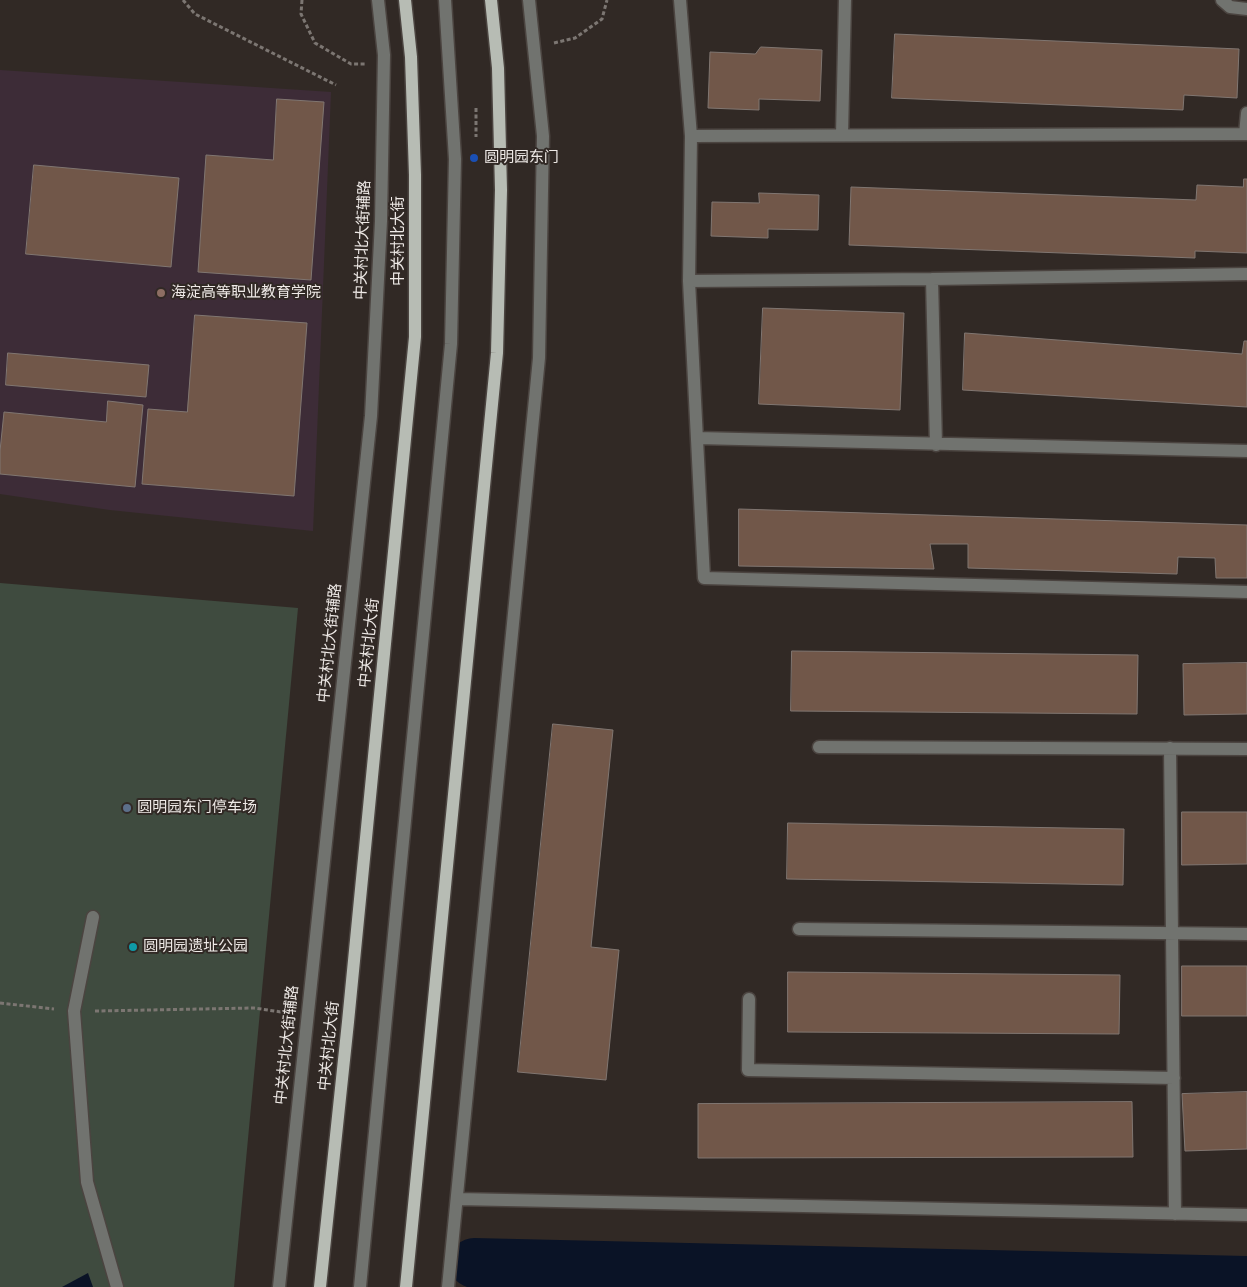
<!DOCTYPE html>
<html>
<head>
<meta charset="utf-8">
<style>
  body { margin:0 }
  canvas { display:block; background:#312925 }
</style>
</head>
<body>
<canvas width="1247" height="1287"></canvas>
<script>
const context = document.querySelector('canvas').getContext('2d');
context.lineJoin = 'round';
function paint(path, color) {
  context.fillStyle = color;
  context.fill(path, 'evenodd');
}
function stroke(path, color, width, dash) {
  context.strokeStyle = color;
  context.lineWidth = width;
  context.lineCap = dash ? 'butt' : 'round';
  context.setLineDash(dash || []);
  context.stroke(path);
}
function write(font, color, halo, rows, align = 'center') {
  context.font = font + ' Figtree,"Noto Sans SC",sans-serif';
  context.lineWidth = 4;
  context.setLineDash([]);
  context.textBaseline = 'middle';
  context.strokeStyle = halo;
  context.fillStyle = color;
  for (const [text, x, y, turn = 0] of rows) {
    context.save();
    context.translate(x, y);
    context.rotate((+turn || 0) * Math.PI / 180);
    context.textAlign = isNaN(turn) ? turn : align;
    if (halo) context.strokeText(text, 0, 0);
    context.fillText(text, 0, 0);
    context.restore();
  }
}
paint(new Path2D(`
  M 0,70 L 331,92 L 313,531 L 110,510 L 0,494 Z`), '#3d2c37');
paint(new Path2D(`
  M 0,583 L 298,608 L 234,1287 L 0,1287 Z`), '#3f4b3f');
paint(new Path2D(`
  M 88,1273 L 93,1287 L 62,1287 Z`), '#0a1326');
stroke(new Path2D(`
  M 474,1263 L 1247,1281`), '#0a1326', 50);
const building = new Path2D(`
  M 895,34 L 1239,49 L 1237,98 L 1184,95 L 1183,110 L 892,98 Z
  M 761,47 L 822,50 L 820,101 L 759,99 L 759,110 L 708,108 L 710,52 L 755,54 Z
  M 277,99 L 324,102 L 311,280 L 198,272 L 206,155 L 273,160 Z
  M 34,165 L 179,178 L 171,267 L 26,254 Z
  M 1244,179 L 1247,179 L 1247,253 L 1195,251 L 1195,258 L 849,245 L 851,187 L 1196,200 L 1197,185 L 1243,187 Z
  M 759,193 L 819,195 L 818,230 L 768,229 L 768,238 L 711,236 L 712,202 L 759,203 Z
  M 763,308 L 904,313 L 900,410 L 759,404 Z
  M 195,315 L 307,323 L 294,496 L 142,484 L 148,409 L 187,412 Z
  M 965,333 L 1242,354 L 1244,341 L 1247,341 L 1247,407 L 963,390 Z
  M 8,353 L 149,365 L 146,397 L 6,385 Z
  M 108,401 L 143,405 L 135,487 L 0,474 L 0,451 L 4,412 L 106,422 Z
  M 739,509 L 1247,525 L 1247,578 L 1216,578 L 1215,558 L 1178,557 L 1177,574 L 968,568 L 968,544 L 930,544 L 934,569 L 739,566 Z
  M 792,651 L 1138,655 L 1137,714 L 791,711 Z
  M 1247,663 L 1247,714 L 1184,715 L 1183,664 Z
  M 553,724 L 613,730 L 591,947 L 619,950 L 606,1080 L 518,1072 Z
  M 1182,812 L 1247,812 L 1247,864 L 1182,865 Z
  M 788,823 L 1124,829 L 1123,885 L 787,879 Z
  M 1182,966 L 1247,966 L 1247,1016 L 1182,1016 Z
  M 788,972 L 1120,975 L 1119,1034 L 788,1032 Z
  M 1247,1092 L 1247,1149 L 1185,1151 L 1182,1094 Z
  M 1132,1102 L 1133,1157 L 698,1158 L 698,1104 Z`);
paint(building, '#715749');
stroke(building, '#807671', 1);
const minor = new Path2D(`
  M 680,0 L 691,136 L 689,281 L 704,578 L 1247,592
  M 1222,0 L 1230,7 L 1247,9
  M 1245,134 L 1247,113
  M 842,135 L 845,0
  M 691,136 L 1247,134
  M 932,279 L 936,445
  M 689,281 L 932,279 L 1247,274
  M 697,438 L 1247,451
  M 819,747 L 1247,749
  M 1170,748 L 1175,1214
  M 93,917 L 74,1011 L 87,1182 L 117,1287
  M 799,929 L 1247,934
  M 749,999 L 748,1070 L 1174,1078
  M 457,1199 L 1247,1215
  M 279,1287 L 371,416 L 381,221 L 384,55 L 378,0
  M 360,1287 L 451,344 L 455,159 L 445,0
  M 448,1287 L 539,358 L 543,136 L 529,0`);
const major = new Path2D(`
  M 320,1287 L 348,1022 L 415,337 L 415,175 L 411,57 L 405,0
  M 406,1287 L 497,353 L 501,190 L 498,68 L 491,0`);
stroke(minor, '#4b4440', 15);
stroke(major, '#4b4440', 15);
stroke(new Path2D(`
  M 183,0 L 195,14 L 336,85
  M 302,0 L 301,14 L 315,43 L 351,64 L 365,64
  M 554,43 L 575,38 L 602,19 L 607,0
  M 476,108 L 476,137
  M 0,1003 L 54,1009
  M 95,1011 L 254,1008 L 288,1013`), '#7c7672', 3, [4, 2.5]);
stroke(minor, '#71736f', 12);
stroke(major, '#b7bcb4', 12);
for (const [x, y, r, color] of [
  [474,158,5,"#1a4fb4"],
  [161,293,5,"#8d6e63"],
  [127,808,5,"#5c6f8a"],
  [133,947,5,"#0f9aa8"]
]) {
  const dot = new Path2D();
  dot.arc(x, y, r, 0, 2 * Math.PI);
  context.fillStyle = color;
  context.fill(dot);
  stroke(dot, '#312925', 2);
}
write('15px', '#eee9e6', '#312925', [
  ["圆明园东门",484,158],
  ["海淀高等职业教育学院",171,293],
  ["圆明园东门停车场",137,808],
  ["圆明园遗址公园",143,947]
], 'left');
write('15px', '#eee9e6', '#312925', [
  ["中关村北大街辅路",363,240,-88],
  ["中关村北大街",399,241,-90],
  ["中关村北大街辅路",330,643,-84],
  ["中关村北大街",369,643,-84],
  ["中关村北大街辅路",287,1045,-84],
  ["中关村北大街",329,1046,-84]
]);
</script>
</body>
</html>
